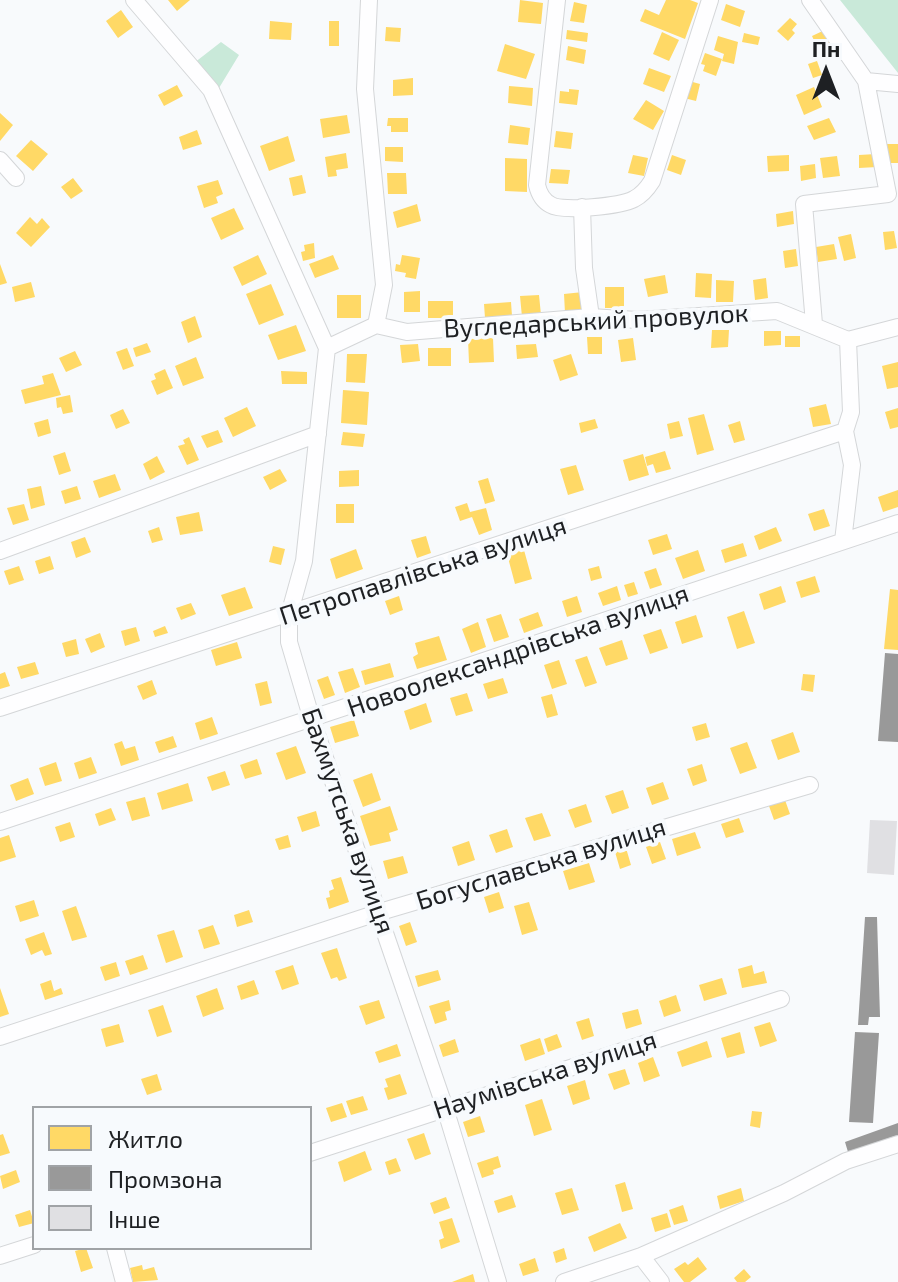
<!DOCTYPE html>
<html>
<head>
<meta charset="utf-8">
<style>
  body { margin:0 }
  #map { position:relative; width:898px; height:1282px; overflow:hidden; background:#f8fafc; font-family:"Exo 2",sans-serif }
  canvas { display:block }
  .legend { position:absolute; left:32px; top:1106px; width:280px; height:144px; box-sizing:border-box; background:#f7fafd; border:2px solid #a0a3a6; margin:0; padding:10px 14px; list-style:none; font-size:24px; color:#1e2023 }
  .legend li { display:flex; align-items:center; gap:16px; height:40px }
  .legend b { width:40px; border:2px solid #a0a3a6 }
  .north { position:absolute; left:786px; top:32px; width:80px; height:80px; -webkit-text-stroke:6px #f7fafd; paint-order:stroke; rotate:0deg; font-size:22px; font-weight:700; line-height:32px; text-align:center; color:#1e2023 }
  .north::after { content:''; display:block; margin:auto; width:28px; height:36px; background:#1e2023; clip-path:polygon(50% 0,100% 100%,50% 72%,0 100%) }
</style>
</head>
<body>
<div id="map">
<canvas width="898" height="1282"></canvas>
<ul class="legend">
<li><b style="height:22px;background:#ffd966"></b>Житло</li>
<li><b style="height:22px;background:#999"></b>Промзона</li>
<li><b style="height:22px;background:#e0e0e3"></b>Інше</li>
</ul>
<div class="north">Пн</div>
</div>
<script>
const context = document.querySelector('canvas').getContext('2d');
context.lineJoin = 'round';
function paint(path, color) {
  context.fillStyle = color;
  context.fill(path, 'evenodd');
}
function stroke(path, color, width, dash) {
  context.strokeStyle = color;
  context.lineWidth = width;
  context.lineCap = dash ? 'butt' : 'round';
  context.setLineDash(dash || []);
  context.stroke(path);
}
function write(font, color, halo, rows, align = 'center') {
  context.font = font + ' "Exo 2",sans-serif';
  context.lineWidth = 8;
  context.setLineDash([]);
  context.textBaseline = 'middle';
  context.strokeStyle = halo;
  context.fillStyle = color;
  for (const [text, x, y, turn = 0] of rows) {
    context.save();
    context.translate(x, y);
    context.rotate((+turn || 0) * Math.PI / 180);
    context.textAlign = isNaN(turn) ? turn : align;
    if (halo) context.strokeText(text, 0, 0);
    context.fillText(text, 0, 0);
    context.restore();
  }
}
paint(new Path2D(`
  M 840,0 L 898,0 L 898,73 Z
  M 221,42 L 239,55 L 219,88 L 194,63 Z`), '#c9e9d9');
paint(new Path2D(`
  M 168,0 L 190,0 L 177,11 Z
  M 520,0 L 543,3 L 541,24 L 518,22 Z
  M 666,0 L 690,0 L 698,3 L 685,39 L 640,21 L 645,9 L 659,15 Z
  M 574,2 L 587,5 L 584,23 L 570,21 Z
  M 726,4 L 745,11 L 740,27 L 721,20 Z
  M 121,10 L 133,27 L 118,38 L 106,21 Z
  M 790,18 L 797,24 L 792,30 L 795,33 L 788,41 L 777,31 Z
  M 270,21 L 292,23 L 291,40 L 269,39 Z
  M 329,21 L 339,21 L 339,46 L 329,46 Z
  M 386,27 L 401,28 L 400,42 L 385,41 Z
  M 827,29 L 834,43 L 823,48 L 821,45 L 817,47 L 812,36 Z
  M 567,30 L 588,33 L 587,42 L 566,39 Z
  M 662,32 L 679,40 L 669,61 L 653,54 Z
  M 744,33 L 760,37 L 758,45 L 742,42 Z
  M 718,36 L 738,42 L 734,64 L 722,61 L 724,54 L 714,50 Z
  M 505,44 L 535,54 L 526,79 L 497,71 Z
  M 568,46 L 586,50 L 584,64 L 566,60 Z
  M 705,53 L 722,59 L 716,76 L 703,71 L 705,65 L 701,64 Z
  M 817,61 L 822,75 L 813,78 L 808,64 Z
  M 649,68 L 671,76 L 664,92 L 643,84 Z
  M 413,78 L 413,95 L 393,96 L 393,80 Z
  M 689,81 L 700,84 L 696,101 L 684,98 Z
  M 177,85 L 183,96 L 164,106 L 158,95 Z
  M 509,86 L 533,88 L 532,106 L 508,103 Z
  M 814,87 L 822,107 L 804,115 L 796,95 Z
  M 569,89 L 579,90 L 577,105 L 559,103 L 560,91 L 569,92 Z
  M 646,100 L 664,111 L 653,130 L 633,119 Z
  M 0,113 L 13,125 L 0,141 Z
  M 347,115 L 350,133 L 323,138 L 320,119 Z
  M 388,118 L 408,118 L 408,132 L 391,132 L 391,126 L 387,126 Z
  M 829,118 L 836,132 L 814,140 L 807,126 Z
  M 510,125 L 530,128 L 528,145 L 508,143 Z
  M 197,130 L 202,144 L 183,150 L 179,137 Z
  M 556,131 L 573,133 L 571,149 L 554,147 Z
  M 288,136 L 295,161 L 269,171 L 260,146 Z
  M 31,140 L 48,154 L 33,171 L 16,156 Z
  M 886,144 L 898,144 L 898,163 L 886,163 Z
  M 385,147 L 403,147 L 403,162 L 385,161 Z
  M 346,153 L 348,168 L 336,170 L 337,176 L 328,177 L 325,157 Z
  M 876,154 L 877,167 L 859,168 L 859,155 Z
  M 633,155 L 648,158 L 644,176 L 628,173 Z
  M 672,155 L 686,160 L 681,175 L 667,170 Z
  M 789,155 L 789,171 L 768,172 L 767,156 Z
  M 837,156 L 840,176 L 823,178 L 820,158 Z
  M 505,158 L 527,159 L 527,192 L 505,191 Z
  M 815,164 L 816,178 L 801,181 L 800,166 Z
  M 551,169 L 570,170 L 568,184 L 549,183 Z
  M 387,173 L 406,173 L 407,194 L 388,194 Z
  M 302,175 L 306,193 L 293,196 L 289,178 Z
  M 73,178 L 83,191 L 71,199 L 61,187 Z
  M 218,180 L 223,194 L 216,197 L 218,203 L 204,208 L 197,186 Z
  M 417,204 L 421,221 L 397,228 L 393,212 Z
  M 234,208 L 244,229 L 221,240 L 211,218 Z
  M 793,211 L 794,224 L 777,227 L 776,214 Z
  M 30,217 L 37,224 L 42,218 L 50,227 L 31,247 L 16,233 Z
  M 894,231 L 897,248 L 885,250 L 883,232 Z
  M 851,234 L 856,258 L 844,261 L 838,237 Z
  M 314,243 L 315,258 L 303,261 L 301,252 L 305,251 L 304,245 Z
  M 834,244 L 837,259 L 818,262 L 816,247 Z
  M 796,249 L 798,266 L 785,268 L 783,251 Z
  M 258,255 L 267,274 L 242,286 L 233,267 Z
  M 333,255 L 339,269 L 315,278 L 309,264 Z
  M 402,255 L 420,258 L 416,279 L 405,277 L 406,273 L 395,271 L 396,264 L 400,265 Z
  M 0,264 L 7,283 L 0,285 Z
  M 696,273 L 712,274 L 711,298 L 695,297 Z
  M 665,275 L 668,293 L 648,297 L 644,279 Z
  M 766,278 L 768,298 L 755,300 L 753,280 Z
  M 716,280 L 734,281 L 733,302 L 716,302 Z
  M 31,282 L 35,297 L 15,302 L 12,287 Z
  M 271,284 L 284,315 L 259,325 L 246,294 Z
  M 605,287 L 624,287 L 624,308 L 605,308 Z
  M 420,291 L 420,312 L 404,312 L 404,292 Z
  M 583,292 L 585,310 L 565,313 L 564,294 Z
  M 337,295 L 361,295 L 361,318 L 337,318 Z
  M 539,295 L 541,315 L 522,317 L 520,296 Z
  M 428,301 L 453,301 L 453,318 L 428,318 Z
  M 511,302 L 512,316 L 485,318 L 484,304 Z
  M 195,316 L 202,337 L 188,343 L 181,322 Z
  M 296,325 L 306,351 L 278,360 L 268,335 Z
  M 712,330 L 729,330 L 728,347 L 711,348 Z
  M 764,331 L 781,331 L 781,345 L 764,346 Z
  M 785,336 L 800,336 L 800,347 L 785,347 Z
  M 587,337 L 602,337 L 602,354 L 588,354 Z
  M 493,338 L 494,362 L 469,363 L 468,339 Z
  M 633,338 L 636,360 L 621,362 L 618,340 Z
  M 147,343 L 151,352 L 136,357 L 133,348 Z
  M 418,344 L 420,361 L 402,363 L 400,345 Z
  M 536,344 L 538,357 L 517,359 L 516,345 Z
  M 127,348 L 134,366 L 123,370 L 116,352 Z
  M 428,348 L 451,348 L 451,366 L 428,366 Z
  M 75,351 L 82,365 L 66,372 L 59,358 Z
  M 347,354 L 367,354 L 365,383 L 346,382 Z
  M 571,354 L 578,375 L 560,381 L 553,360 Z
  M 196,357 L 204,378 L 183,386 L 175,366 Z
  M 898,362 L 898,387 L 887,389 L 882,366 Z
  M 165,369 L 173,388 L 157,395 L 151,381 L 156,379 L 154,374 Z
  M 281,371 L 307,372 L 307,384 L 282,384 Z
  M 53,373 L 61,395 L 25,404 L 21,390 L 44,384 L 42,376 Z
  M 343,390 L 369,392 L 367,425 L 341,423 Z
  M 70,395 L 73,412 L 63,414 L 61,407 L 57,408 L 56,398 Z
  M 826,404 L 831,424 L 813,427 L 809,408 Z
  M 247,407 L 256,426 L 233,437 L 224,418 Z
  M 898,408 L 898,427 L 890,429 L 885,412 Z
  M 123,409 L 130,423 L 116,429 L 110,415 Z
  M 704,414 L 714,450 L 697,455 L 688,418 Z
  M 48,419 L 51,433 L 38,437 L 34,423 Z
  M 595,419 L 598,428 L 581,433 L 579,423 Z
  M 679,421 L 683,436 L 670,439 L 667,424 Z
  M 740,421 L 745,440 L 734,443 L 728,425 Z
  M 218,430 L 223,442 L 207,448 L 201,436 Z
  M 343,432 L 365,434 L 363,447 L 341,445 Z
  M 189,437 L 199,460 L 187,465 L 178,446 L 185,444 L 183,440 Z
  M 665,451 L 671,469 L 656,473 L 653,464 L 647,466 L 645,457 Z
  M 65,452 L 71,471 L 59,475 L 53,456 Z
  M 643,454 L 649,475 L 629,481 L 623,460 Z
  M 157,456 L 165,472 L 150,480 L 143,464 Z
  M 576,465 L 584,490 L 568,495 L 560,469 Z
  M 280,469 L 287,481 L 270,490 L 263,477 Z
  M 359,470 L 359,486 L 339,487 L 339,471 Z
  M 115,474 L 121,490 L 99,498 L 93,481 Z
  M 488,478 L 495,501 L 485,504 L 478,481 Z
  M 41,486 L 45,505 L 31,509 L 27,489 Z
  M 77,486 L 81,499 L 65,504 L 61,491 Z
  M 898,490 L 898,507 L 883,512 L 878,497 Z
  M 467,503 L 470,512 L 486,508 L 492,530 L 479,535 L 472,517 L 460,521 L 455,507 Z
  M 24,504 L 29,520 L 13,525 L 7,508 Z
  M 336,504 L 354,504 L 354,523 L 336,523 Z
  M 824,509 L 830,526 L 814,531 L 808,514 Z
  M 199,512 L 203,531 L 180,535 L 176,517 Z
  M 159,527 L 163,540 L 152,543 L 148,531 Z
  M 776,527 L 782,541 L 759,550 L 754,536 Z
  M 667,534 L 672,549 L 653,555 L 648,540 Z
  M 426,536 L 431,553 L 417,558 L 411,540 Z
  M 85,537 L 91,552 L 76,558 L 71,542 Z
  M 743,543 L 747,556 L 725,563 L 721,550 Z
  M 273,546 L 285,549 L 281,565 L 269,562 Z
  M 356,549 L 363,569 L 336,579 L 330,559 Z
  M 524,550 L 532,579 L 515,584 L 507,554 Z
  M 698,550 L 705,571 L 683,579 L 675,558 Z
  M 50,556 L 54,569 L 39,574 L 35,561 Z
  M 19,566 L 24,580 L 9,585 L 4,571 Z
  M 599,566 L 602,578 L 591,581 L 588,569 Z
  M 656,568 L 662,585 L 650,589 L 644,572 Z
  M 815,576 L 820,592 L 801,598 L 796,582 Z
  M 634,582 L 638,594 L 628,597 L 624,585 Z
  M 617,586 L 621,600 L 603,606 L 598,593 Z
  M 781,586 L 786,602 L 764,610 L 759,594 Z
  M 245,587 L 253,608 L 229,616 L 221,595 Z
  M 890,589 L 898,590 L 898,650 L 884,649 Z
  M 399,596 L 403,610 L 390,615 L 385,601 Z
  M 577,596 L 582,612 L 567,617 L 562,601 Z
  M 191,603 L 196,614 L 181,620 L 176,608 Z
  M 744,611 L 755,643 L 737,649 L 727,617 Z
  M 538,612 L 543,626 L 524,633 L 519,619 Z
  M 501,614 L 509,637 L 494,642 L 486,619 Z
  M 696,615 L 703,637 L 682,644 L 675,622 Z
  M 478,622 L 486,647 L 471,653 L 462,629 Z
  M 165,626 L 168,633 L 155,637 L 153,631 Z
  M 136,627 L 140,641 L 125,646 L 121,631 Z
  M 661,629 L 668,648 L 650,654 L 643,635 Z
  M 100,633 L 105,647 L 91,653 L 85,639 Z
  M 439,636 L 447,660 L 417,669 L 413,657 L 418,654 L 415,643 Z
  M 76,639 L 79,654 L 66,657 L 62,643 Z
  M 622,640 L 628,659 L 606,666 L 599,648 Z
  M 237,642 L 242,658 L 216,666 L 211,650 Z
  M 587,656 L 597,683 L 585,687 L 575,660 Z
  M 559,660 L 567,684 L 552,689 L 544,665 Z
  M 35,662 L 39,674 L 21,679 L 17,667 Z
  M 390,663 L 394,677 L 365,685 L 361,671 Z
  M 353,668 L 360,687 L 345,693 L 338,672 Z
  M 5,672 L 10,686 L 0,689 L 0,674 Z
  M 803,674 L 815,675 L 813,692 L 801,690 Z
  M 328,676 L 335,695 L 324,699 L 317,680 Z
  M 503,678 L 508,693 L 488,699 L 483,684 Z
  M 152,680 L 157,694 L 143,700 L 137,686 Z
  M 267,681 L 272,703 L 260,706 L 255,684 Z
  M 467,693 L 473,711 L 456,716 L 450,698 Z
  M 552,694 L 558,715 L 547,718 L 541,697 Z
  M 426,703 L 432,722 L 410,730 L 404,711 Z
  M 212,717 L 218,734 L 200,740 L 195,723 Z
  M 354,720 L 359,736 L 335,743 L 330,727 Z
  M 706,723 L 710,737 L 696,741 L 692,727 Z
  M 793,732 L 800,752 L 778,760 L 771,740 Z
  M 173,736 L 177,747 L 159,753 L 155,742 Z
  M 122,741 L 125,749 L 135,746 L 139,760 L 121,766 L 114,744 Z
  M 747,742 L 757,768 L 740,774 L 730,748 Z
  M 296,746 L 306,773 L 286,780 L 276,753 Z
  M 91,757 L 97,773 L 79,779 L 74,763 Z
  M 257,759 L 262,774 L 245,779 L 240,765 Z
  M 56,762 L 62,781 L 45,786 L 39,768 Z
  M 702,764 L 707,781 L 693,786 L 687,769 Z
  M 225,771 L 230,785 L 212,791 L 207,777 Z
  M 372,773 L 381,800 L 363,807 L 353,780 Z
  M 28,778 L 34,794 L 16,801 L 10,785 Z
  M 663,782 L 669,799 L 652,805 L 646,788 Z
  M 188,783 L 193,801 L 162,810 L 157,793 Z
  M 623,790 L 629,808 L 612,814 L 605,796 Z
  M 145,797 L 150,816 L 132,821 L 126,802 Z
  M 785,800 L 790,814 L 774,820 L 769,806 Z
  M 586,804 L 592,822 L 575,828 L 568,810 Z
  M 390,806 L 398,830 L 389,833 L 391,841 L 370,846 L 360,816 Z
  M 111,808 L 116,820 L 99,826 L 95,814 Z
  M 316,811 L 320,826 L 302,832 L 297,817 Z
  M 542,813 L 551,836 L 534,841 L 525,818 Z
  M 739,818 L 744,832 L 726,838 L 721,824 Z
  M 70,822 L 75,837 L 60,842 L 55,827 Z
  M 507,829 L 513,847 L 496,853 L 489,835 Z
  M 695,832 L 701,848 L 677,856 L 672,839 Z
  M 9,835 L 16,857 L 0,862 L 0,838 Z
  M 288,835 L 291,847 L 279,850 L 275,839 Z
  M 469,841 L 475,860 L 458,866 L 452,847 Z
  M 660,842 L 666,859 L 652,864 L 646,847 Z
  M 626,848 L 631,865 L 620,869 L 615,852 Z
  M 403,856 L 408,873 L 388,879 L 383,861 Z
  M 589,863 L 595,882 L 569,890 L 563,871 Z
  M 341,877 L 349,902 L 329,909 L 326,898 L 330,897 L 329,891 L 334,889 L 331,880 Z
  M 499,892 L 504,908 L 489,913 L 484,897 Z
  M 34,900 L 39,916 L 20,922 L 15,906 Z
  M 529,902 L 538,930 L 522,935 L 514,906 Z
  M 76,906 L 87,937 L 72,941 L 62,911 Z
  M 249,910 L 253,922 L 237,927 L 234,915 Z
  M 410,922 L 417,942 L 406,946 L 399,926 Z
  M 213,925 L 220,944 L 204,949 L 198,930 Z
  M 174,930 L 183,957 L 166,963 L 157,935 Z
  M 44,932 L 52,954 L 45,956 L 42,950 L 31,955 L 25,939 Z
  M 337,948 L 347,978 L 339,981 L 337,977 L 331,979 L 321,953 Z
  M 143,955 L 148,969 L 130,975 L 125,961 Z
  M 116,962 L 120,976 L 105,981 L 100,967 Z
  M 293,965 L 299,984 L 282,990 L 275,971 Z
  M 752,965 L 754,974 L 764,971 L 767,983 L 742,988 L 738,969 Z
  M 438,970 L 441,980 L 418,987 L 415,976 Z
  M 722,978 L 727,994 L 704,1001 L 699,985 Z
  M 51,980 L 54,991 L 61,988 L 63,994 L 45,1000 L 40,984 Z
  M 254,980 L 259,994 L 241,1000 L 237,986 Z
  M 0,988 L 9,1014 L 0,1017 Z
  M 217,988 L 224,1009 L 203,1017 L 196,996 Z
  M 676,995 L 681,1011 L 664,1017 L 659,1001 Z
  M 379,1000 L 385,1018 L 366,1025 L 359,1006 Z
  M 449,1000 L 451,1010 L 445,1012 L 447,1020 L 435,1024 L 429,1006 Z
  M 163,1005 L 172,1032 L 157,1037 L 148,1010 Z
  M 638,1009 L 642,1024 L 626,1029 L 622,1013 Z
  M 589,1018 L 594,1036 L 582,1040 L 576,1022 Z
  M 770,1022 L 777,1041 L 760,1047 L 754,1027 Z
  M 119,1024 L 124,1042 L 106,1047 L 101,1029 Z
  M 740,1032 L 745,1053 L 727,1058 L 721,1038 Z
  M 557,1034 L 562,1047 L 548,1052 L 544,1039 Z
  M 540,1038 L 545,1054 L 525,1061 L 520,1045 Z
  M 455,1039 L 459,1052 L 443,1057 L 439,1045 Z
  M 707,1041 L 712,1057 L 682,1067 L 677,1052 Z
  M 397,1044 L 401,1056 L 379,1063 L 375,1052 Z
  M 653,1057 L 660,1076 L 644,1082 L 638,1063 Z
  M 625,1069 L 630,1084 L 614,1090 L 608,1074 Z
  M 157,1074 L 162,1090 L 147,1095 L 141,1079 Z
  M 400,1074 L 407,1094 L 388,1100 L 384,1088 L 388,1087 L 385,1079 Z
  M 585,1080 L 590,1099 L 573,1105 L 567,1086 Z
  M 363,1096 L 368,1110 L 351,1115 L 346,1101 Z
  M 542,1099 L 552,1130 L 534,1136 L 525,1105 Z
  M 342,1103 L 347,1117 L 331,1122 L 326,1108 Z
  M 752,1111 L 762,1112 L 760,1128 L 750,1126 Z
  M 480,1116 L 485,1132 L 468,1137 L 463,1122 Z
  M 424,1133 L 431,1154 L 415,1160 L 407,1139 Z
  M 3,1134 L 10,1153 L 0,1156 L 0,1135 Z
  M 365,1151 L 372,1170 L 344,1182 L 338,1162 Z
  M 498,1156 L 501,1167 L 493,1170 L 494,1174 L 482,1178 L 477,1163 Z
  M 396,1158 L 401,1171 L 389,1175 L 385,1162 Z
  M 16,1170 L 20,1182 L 3,1189 L 0,1176 Z
  M 625,1182 L 633,1209 L 622,1212 L 615,1185 Z
  M 572,1188 L 579,1210 L 562,1215 L 555,1193 Z
  M 741,1188 L 744,1201 L 720,1209 L 717,1196 Z
  M 512,1195 L 516,1207 L 498,1213 L 494,1201 Z
  M 446,1197 L 450,1208 L 434,1214 L 430,1203 Z
  M 683,1205 L 688,1221 L 674,1225 L 669,1210 Z
  M 30,1210 L 34,1223 L 19,1227 L 15,1215 Z
  M 667,1213 L 671,1227 L 655,1232 L 651,1218 Z
  M 452,1218 L 460,1242 L 441,1249 L 439,1240 L 444,1238 L 439,1222 Z
  M 620,1223 L 627,1238 L 594,1252 L 588,1237 Z
  M 86,1248 L 93,1268 L 81,1272 L 75,1251 Z
  M 564,1248 L 567,1259 L 556,1263 L 553,1252 Z
  M 698,1257 L 707,1269 L 690,1282 L 684,1282 L 674,1269 L 685,1262 L 688,1265 Z
  M 535,1258 L 539,1271 L 523,1276 L 519,1264 Z
  M 142,1265 L 143,1270 L 154,1267 L 158,1280 L 133,1282 L 130,1268 Z
  M 744,1269 L 751,1277 L 745,1282 L 737,1282 L 734,1278 Z
  M 473,1274 L 475,1282 L 452,1282 Z`), '#ffd966');
paint(new Path2D(`
  M 885,653 L 898,654 L 898,742 L 878,741 Z
  M 865,917 L 877,917 L 880,1017 L 869,1017 L 868,1025 L 858,1025 Z
  M 855,1032 L 879,1033 L 873,1123 L 849,1122 Z
  M 898,1123 L 898,1135 L 848,1152 L 845,1142 Z`), '#999');
paint(new Path2D(`
  M 870,820 L 897,821 L 894,875 L 867,873 Z`), '#e0e0e3');
const minor = new Path2D(`
  M 134,0 L 211,90 L 327,348 L 304,561 L 289,615 L 289,642 L 312,720 L 445,1108 L 498,1282
  M 557,0 L 537,185 C 539,194 543,201 551,205 C 563,212 621,206 634,199 C 642,195 647,189 652,181 L 710,0
  M 810,0 L 866,81 L 898,84
  M 0,160 L 16,178
  M 582,207 L 584,268 L 591,317
  M 814,324 L 804,204 L 888,194 L 866,81
  M 376,325 L 407,332 L 591,317 L 637,320 L 777,311 L 848,340 L 898,327
  M 327,348 L 376,325 L 384,285 L 365,89 L 369,0
  M 843,541 L 852,465 L 845,431 L 851,412 L 848,340
  M 0,551 L 318,434
  M 0,708 L 845,431
  M 0,822 L 898,523
  M 0,1037 L 380,912 L 810,785
  M 310,1153 L 781,999
  M 115,1248 L 124,1282
  M 0,1256 L 34,1245
  M 641,1256 L 661,1282
  M 564,1282 L 641,1256 L 784,1193 L 846,1161 L 898,1144`);
stroke(minor, '#d4d6d8', 18);
stroke(minor, '#fefeff', 16);
write('26px', '#1e2023', '#f7fafd', [
  ["Вугледарський провулок",596,321,-3],
  ["Петропавлівська вулиця",423,571,-18],
  ["Новоолександрівська вулиця",518,651,-19],
  ["Бахмутська вулиця",348,821,71],
  ["Богуславська вулиця",541,864,-17],
  ["Наумівська вулиця",545,1075,-18]
]);
</script>
</body>
</html>
